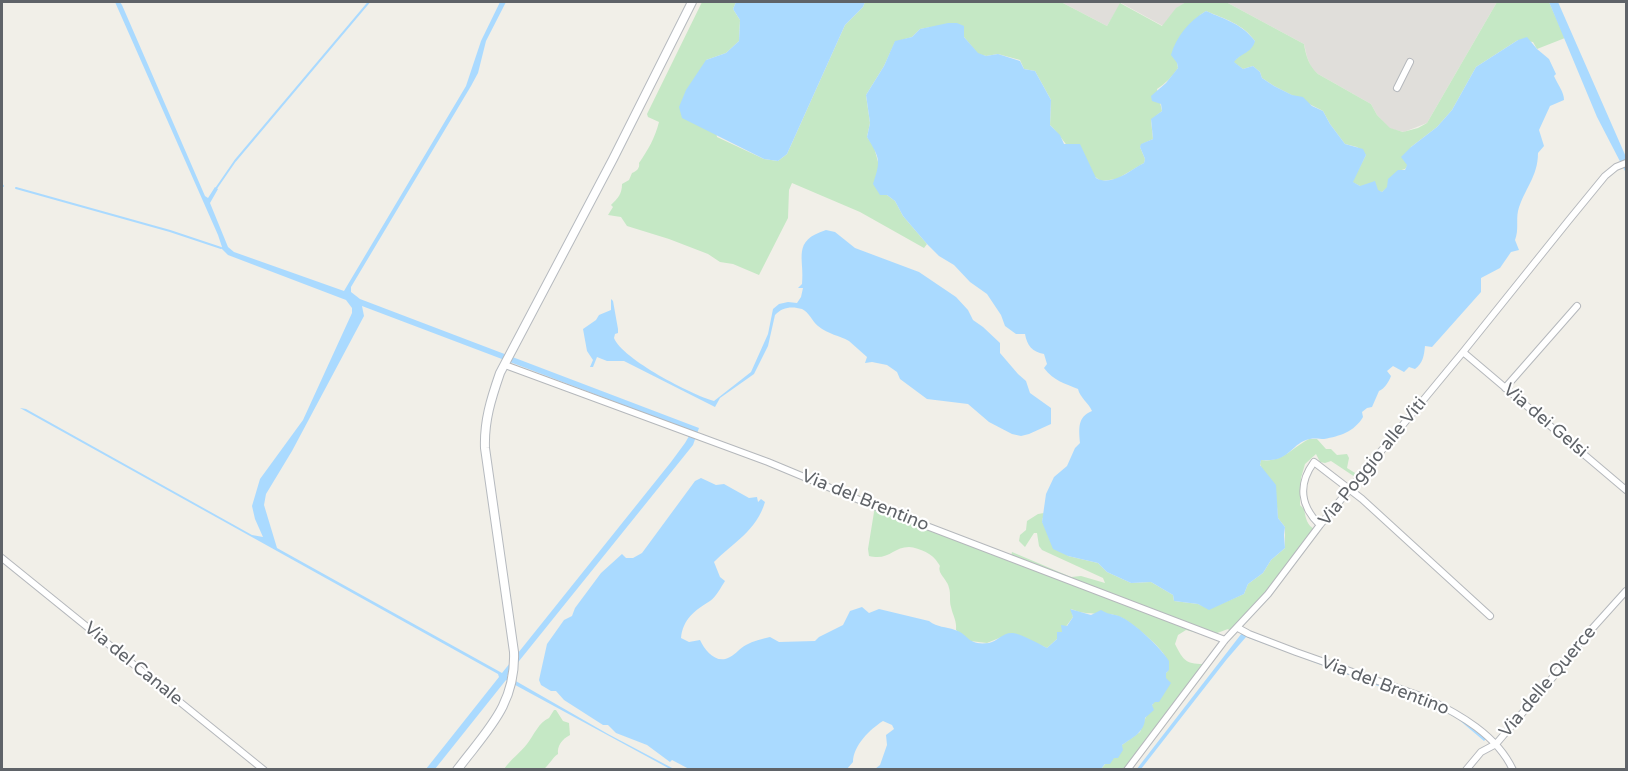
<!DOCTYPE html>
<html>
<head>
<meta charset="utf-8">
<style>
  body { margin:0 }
  #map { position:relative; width:1628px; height:771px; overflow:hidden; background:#f1efe8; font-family:"Varela Round",sans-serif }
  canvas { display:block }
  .frame { position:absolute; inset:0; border:3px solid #5f6368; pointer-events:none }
</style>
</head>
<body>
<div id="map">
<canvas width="1628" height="771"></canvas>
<div class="frame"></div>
</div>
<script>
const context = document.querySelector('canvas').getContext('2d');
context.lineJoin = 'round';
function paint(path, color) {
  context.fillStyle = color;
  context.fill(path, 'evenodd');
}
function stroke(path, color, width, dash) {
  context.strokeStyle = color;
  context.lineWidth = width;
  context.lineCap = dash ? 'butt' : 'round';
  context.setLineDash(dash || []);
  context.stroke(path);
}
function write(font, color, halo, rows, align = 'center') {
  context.font = font + ' "Varela Round",sans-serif';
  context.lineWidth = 4.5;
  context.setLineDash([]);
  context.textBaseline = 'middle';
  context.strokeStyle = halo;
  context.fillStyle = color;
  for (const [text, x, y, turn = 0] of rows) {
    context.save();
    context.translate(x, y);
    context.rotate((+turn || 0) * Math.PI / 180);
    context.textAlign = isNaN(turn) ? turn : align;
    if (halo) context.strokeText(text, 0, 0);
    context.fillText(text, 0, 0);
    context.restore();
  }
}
paint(new Path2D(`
  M 1061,2 L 1186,2 L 1176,9 L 1163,26 L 1121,3 L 1107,26 Z
  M 1226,2 L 1497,2 L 1427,123 L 1404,132 L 1390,129 L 1377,115 L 1371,104 L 1318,74 L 1312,69 L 1307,57 L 1304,44 Z`), '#e0deda');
paint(new Path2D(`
  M 702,2 L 736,2 L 733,9 L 740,20 L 739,41 L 726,53 L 706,60 L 717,137 L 764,159 L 778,161 L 787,154 L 845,25 L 863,7 L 865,2 L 1061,2 L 1107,26 L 1120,3 L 1162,26 L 1176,8 L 1186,2 L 1226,2 L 1304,44 C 1306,56 1309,66 1318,74 L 1371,104 L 1377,115 L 1390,128 L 1403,132 L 1418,128 L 1427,123 L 1497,2 L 1549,2 L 1565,38 L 1537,49 L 1533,42 L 1518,40 L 1476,67 L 1452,110 L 1437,127 L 1411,147 L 1408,165 L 1405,169 L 1398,171 L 1388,187 L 1382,192 L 1360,186 L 1352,182 L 1366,155 L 1357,147 L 1345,144 L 1330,124 L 1323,111 L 1274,86 L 1262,78 L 1260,72 L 1253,66 L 1243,69 L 1233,62 C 1242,53 1247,52 1255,41 C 1243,24 1225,19 1206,11 L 1200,15 L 1177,63 L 1178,68 C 1172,77 1166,83 1157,89 L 1162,111 L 1151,120 L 1153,139 L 1142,144 L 1140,147 L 1145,159 L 1144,163 L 1117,179 L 1101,181 C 1079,167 1067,142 1050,125 L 1051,100 L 1035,71 L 1024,69 L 1020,60 L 998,54 L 986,56 L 978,54 L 964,37 L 931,27 L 920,29 L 912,37 L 895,42 L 884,66 L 866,95 L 870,123 L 867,137 L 874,147 L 887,195 L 895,201 L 903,216 L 927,244 L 924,248 L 860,212 L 792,183 L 789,190 L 788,218 L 759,275 L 733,264 L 720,262 L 708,254 L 669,239 L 627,226 L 621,217 L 608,215 L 613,207 L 611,205 C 618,198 622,194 622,184 L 629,180 L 632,173 C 637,171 640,168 639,163 C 648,150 655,138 659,122 L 648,117 L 647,114 Z
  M 1309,439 L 1317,439 L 1326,449 L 1331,449 L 1337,455 L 1347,454 L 1349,458 L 1347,468 L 1360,476 L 1358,479 L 1331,461 L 1325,463 L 1320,462 L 1316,454 L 1305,464 L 1301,478 L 1300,505 L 1304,509 C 1306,518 1306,525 1316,530 L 1232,633 L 1228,629 L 1209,636 L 1186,630 L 1178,635 L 1175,644 C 1184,662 1186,664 1207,664 L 1127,769 L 1101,769 L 1122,745 L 1140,732 L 1145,719 L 1166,678 L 1166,673 L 1169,669 C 1168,665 1167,659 1165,656 C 1160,646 1129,620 1118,616 C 1103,611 1090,617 1071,609 L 1073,617 L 1062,632 L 1057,635 L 1057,639 L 1047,648 L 1021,636 L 1004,636 L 987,643 L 970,641 L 956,630 C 957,621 953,616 951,607 C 949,601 951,594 949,588 C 948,582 943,578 940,572 C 938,565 942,568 938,563 C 933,554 920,548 909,547 C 893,547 889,561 869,556 L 868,549 L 875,506 L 1011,556 L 1012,552 L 1071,577 L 1081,576 L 1105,583 L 1103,578 L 1042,550 L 1039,546 L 1037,533 L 1034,533 L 1025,547 L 1019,541 L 1020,535 L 1026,530 L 1027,521 L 1038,514 L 1044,513 L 1042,522 L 1068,556 L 1098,563 L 1107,572 L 1131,583 L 1151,582 L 1173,595 L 1174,601 L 1198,604 L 1209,609 L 1244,594 L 1248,584 L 1263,573 L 1271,560 L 1285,548 L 1285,527 L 1278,518 L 1277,507 L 1260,464 L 1261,460 C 1282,463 1292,448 1309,439 Z
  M 554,710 L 556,710 L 563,721 L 569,723 L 570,735 C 562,739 557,746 558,754 C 552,758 550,764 544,769 L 504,769 C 511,759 520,753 527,744 C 534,735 539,722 549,718 Z`), '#c5e8c5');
paint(new Path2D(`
  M 115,2 L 120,2 L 122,5 L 205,196 L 208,198 L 215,187 L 218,189 L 210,203 L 228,247 L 234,252 L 344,291 L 466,86 L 481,41 L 500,2 L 506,2 L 486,41 L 478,73 L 471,86 L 351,287 L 351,292 L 360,299 L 699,428 L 693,445 L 507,676 L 608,734 L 674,769 L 670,769 L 506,680 L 435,769 L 426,769 L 499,677 L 498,674 L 20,408 L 26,409 L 252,535 L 263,537 L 255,519 L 252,506 L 260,479 L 303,420 L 352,313 L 352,308 L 346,300 L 228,255 L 221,248 L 222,247 L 218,235 ZM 362,306 L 692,431 L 685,443 L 671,462 L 502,673 L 277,548 L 264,505 L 266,494 L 292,451 L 364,316 Z
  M 736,2 L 865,2 L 863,7 L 845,25 L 787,154 L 778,161 L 764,159 L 682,118 L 679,107 L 686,90 L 706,60 L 726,53 L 739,41 L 740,20 L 733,9 Z
  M 1549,2 L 1558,2 L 1626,157 L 1626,173 L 1597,117 Z
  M 1206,11 C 1226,20 1241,23 1255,41 C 1252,53 1241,53 1234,62 L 1243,69 L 1253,66 L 1260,72 L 1262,78 L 1274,86 L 1292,95 L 1303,97 L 1312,106 L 1323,111 L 1330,124 L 1345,144 L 1363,149 L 1366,155 L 1353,182 L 1360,186 L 1375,181 L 1378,190 L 1382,192 L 1387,187 L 1388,179 L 1398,170 L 1405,170 L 1407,165 L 1401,157 L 1411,147 L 1437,127 L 1452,110 L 1476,67 L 1518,40 L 1527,37 L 1537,49 L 1549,59 L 1556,74 L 1554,76 C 1558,85 1564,92 1564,100 L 1550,106 L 1539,130 L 1544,146 L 1538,153 C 1538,177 1524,189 1518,211 C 1516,221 1519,230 1515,240 L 1519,250 L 1511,252 L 1500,268 L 1481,278 L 1481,292 L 1432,347 L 1425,346 C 1424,356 1423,363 1415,369 L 1409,367 L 1404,372 L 1393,366 L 1387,371 L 1391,376 C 1389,382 1384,389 1379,391 L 1372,407 L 1367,408 L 1362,412 L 1363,417 C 1354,432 1340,436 1324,439 C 1320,439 1315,438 1310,439 C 1290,443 1291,463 1261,460 L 1260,465 L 1276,485 L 1278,518 L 1285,527 L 1284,535 L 1285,548 L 1271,560 L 1263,573 L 1248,584 L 1244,594 L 1209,610 L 1198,604 L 1174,601 L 1173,595 L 1151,582 L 1131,583 L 1107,572 L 1098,563 L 1068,556 L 1053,549 L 1042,522 L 1046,494 L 1054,477 L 1067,466 L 1075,448 L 1080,443 C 1079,429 1077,417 1092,411 C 1089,403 1080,398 1078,389 C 1064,383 1054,381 1044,368 L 1047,364 L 1044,354 C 1032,352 1027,345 1025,334 L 1016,334 L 1005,326 L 1001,315 L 987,294 L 970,282 L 954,265 L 939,256 L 927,244 L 903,216 L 895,201 L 887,195 L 880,195 L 873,184 C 881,160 880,159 867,137 L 870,123 L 866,95 L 884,66 L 895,41 L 912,37 L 920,29 L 948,23 L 957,23 L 964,26 L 964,37 L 978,53 L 986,56 L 998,54 L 1020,61 L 1024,69 L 1035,71 L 1051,100 L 1050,125 L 1060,135 L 1064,144 L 1080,144 L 1096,178 C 1112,187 1130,170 1144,163 L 1145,159 L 1140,147 L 1141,144 L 1153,139 L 1151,119 L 1162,111 L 1161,104 L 1152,101 L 1151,96 L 1166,83 L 1178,68 L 1177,63 L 1171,55 C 1176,37 1189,21 1206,11 Z
  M 826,230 L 835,232 L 855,248 L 919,272 L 956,297 L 968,310 L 973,320 L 983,327 L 1000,343 L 1000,353 L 1018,374 L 1026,381 L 1030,393 L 1051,408 L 1051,424 L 1029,434 L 1021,436 L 1012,434 L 989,422 L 968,404 L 927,399 L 900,379 L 897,372 L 887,365 L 872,362 L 865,363 L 867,357 C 861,352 855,346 849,341 C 839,335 829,335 818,326 C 812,321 809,312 802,309 C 792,306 782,307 775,315 L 768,346 L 754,374 L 720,398 L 715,407 L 624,361 L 607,361 L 597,357 L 593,367 L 590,367 L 593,360 L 587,351 L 583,329 L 596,320 L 599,315 L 611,310 L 611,299 L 613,301 L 618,329 L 618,333 L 615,334 L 614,338 C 622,359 692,395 714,401 L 751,372 L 768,334 L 773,309 L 779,304 L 788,302 L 797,303 L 801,297 L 803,288 L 798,288 L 802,284 C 805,258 791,241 826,230 Z
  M 701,478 L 716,485 L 724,484 L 749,498 L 757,497 L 758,502 L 761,499 L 765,502 C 757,530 733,543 714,562 L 720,577 L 725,581 C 721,587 716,597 710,601 C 695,610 683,619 681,638 L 689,642 L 700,640 C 705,651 717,665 730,657 C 736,654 740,648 746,645 C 753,641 762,639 770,637 L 779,642 L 815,641 L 819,637 L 843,625 L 850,611 L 862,607 L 869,613 L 879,609 L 929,621 C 938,628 945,626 955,630 C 969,634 967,646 989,643 C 998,641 1003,632 1013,633 C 1022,634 1039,644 1047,648 L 1057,639 L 1057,632 L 1062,632 L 1061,625 L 1067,626 L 1073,617 L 1070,609 L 1091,615 L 1101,610 C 1107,614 1112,614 1119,616 C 1135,623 1160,647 1169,661 L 1169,670 L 1166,673 L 1166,678 L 1171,683 L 1159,702 L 1155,702 L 1152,705 L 1154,710 L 1145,718 C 1145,732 1132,738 1122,745 L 1123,750 L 1118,758 L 1114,758 L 1110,764 L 1105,764 L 1101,769 L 875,769 L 880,765 L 887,745 L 886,735 L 894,729 L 892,725 L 883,721 C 870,729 853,746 853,762 L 847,769 L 691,770 L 672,760 L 670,762 L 647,745 L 616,733 L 608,725 L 603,725 L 564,700 L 556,691 L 551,691 L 541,685 L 539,680 L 547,644 L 564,620 L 572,616 L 575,608 L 601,573 L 622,554 L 626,558 L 633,558 L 642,553 L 695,481 Z
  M 1242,633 L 1442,709 L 1459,718 L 1486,739 L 1484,741 L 1458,719 L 1440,709 L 1246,637 L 1227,659 L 1141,769 L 1136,770 Z`), '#aadaff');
stroke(new Path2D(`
  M 2,185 L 3,186
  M 16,188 L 170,231 L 221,248
  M 215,190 L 235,161 L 369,2`), '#aadaff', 2);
const street = new Path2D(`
  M 1397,88 L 1410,62
  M 1463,352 L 1626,490
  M 505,365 L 768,462 L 869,504 L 1225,640
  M 1505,388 L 1577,306
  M 1320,525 C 1300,506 1298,484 1314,462 L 1362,499 L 1490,616
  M 2,558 L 264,770
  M 1238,628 L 1249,634 L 1296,652 L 1426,698 C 1459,714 1497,735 1513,770
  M 1127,770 L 1225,640 L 1268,594 L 1320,525 L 1463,352 L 1569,220 L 1605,176 L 1616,167 L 1626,163
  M 1466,770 L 1481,752 L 1496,744 L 1559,670 L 1581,641 L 1626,591`);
const secondary = new Path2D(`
  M 457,770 C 487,730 516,705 514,652 L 485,448 C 484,421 491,399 500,373 L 613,159 L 692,2`);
stroke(street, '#b5b8bc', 8);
stroke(secondary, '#b6babf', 10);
stroke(street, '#fff', 6);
stroke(secondary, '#fff', 8);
write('18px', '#5f6368', '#fff', [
  ["Via dei Gelsi",1545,421,40],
  ["Via Poggio alle Viti",1373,462,-51],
  ["Via del Brentino",865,501,22],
  ["Via del Canale",133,664,39],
  ["Via delle Querce",1548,682,-50],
  ["Via del Brentino",1385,686,21]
]);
</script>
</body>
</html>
